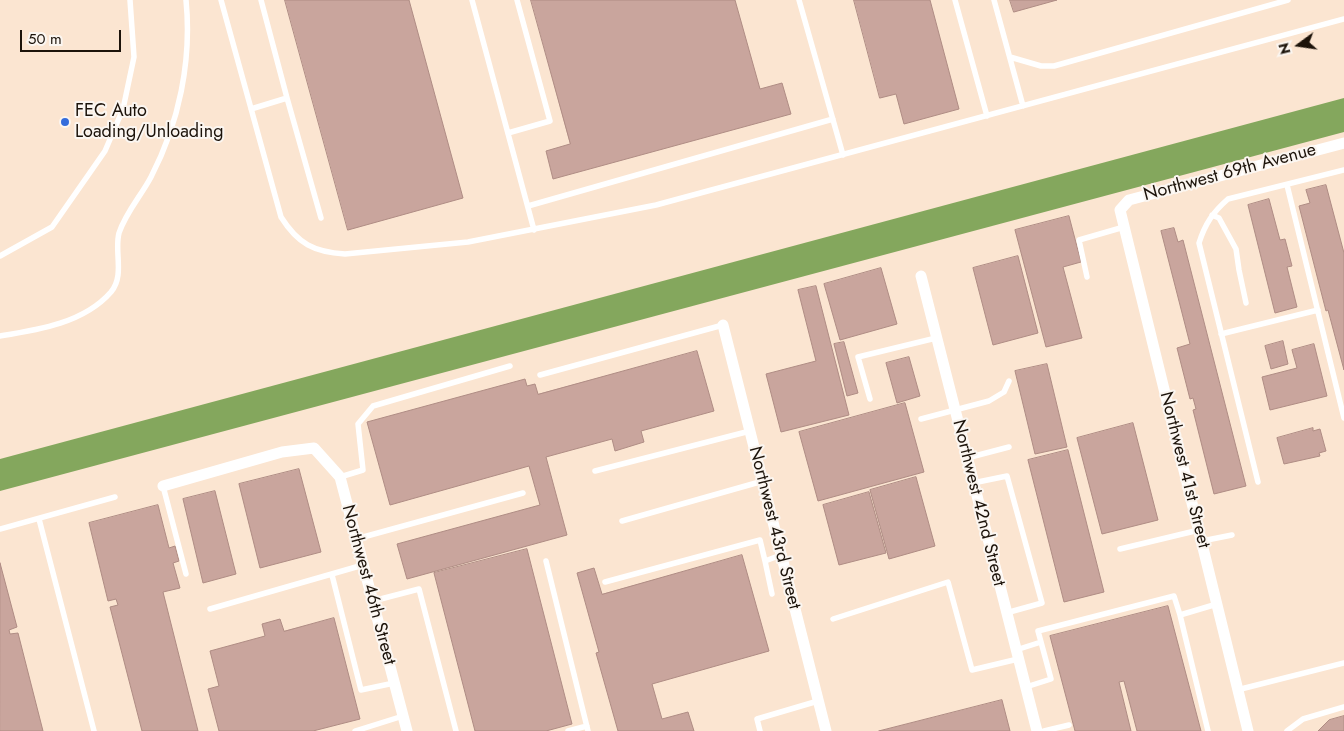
<!DOCTYPE html>
<html>
<head>
<meta charset="utf-8">
<style>
  body { margin:0 }
  #map { position:relative; width:1344px; height:731px; overflow:hidden; background:#fbe5d1; font-family:Jost,sans-serif }
  canvas { display:block }
  .north { position:absolute; left:1274px; top:20px; width:50px; height:50px; -webkit-text-stroke:4px #fbf6f1; paint-order:stroke; rotate:256deg; font-size:14px; font-weight:700; line-height:20px; text-align:center; color:#1c130a }
  .north::after { content:''; display:block; margin:auto; width:18px; height:22px; background:#1c130a; clip-path:polygon(50% 0,100% 100%,50% 72%,0 100%) }
  .scale { position:absolute; left:20px; top:30px; width:101px; height:22px; box-sizing:border-box; border:2px solid #1c130a; border-top:0; padding-left:6px; font-size:15px; line-height:18px; white-space:nowrap; color:#1c130a; -webkit-text-stroke:4px #fbf6f1; paint-order:stroke }
</style>
</head>
<body>
<div id="map">
<canvas width="1344" height="731"></canvas>
<div class="north">N</div>
<div class="scale">50 m</div>
</div>
<script>
const context = document.querySelector('canvas').getContext('2d');
context.lineJoin = 'round';
function paint(path, color) {
  context.fillStyle = color;
  context.fill(path, 'evenodd');
}
function stroke(path, color, width, dash) {
  context.strokeStyle = color;
  context.lineWidth = width;
  context.lineCap = dash ? 'butt' : 'round';
  context.setLineDash(dash || []);
  context.stroke(path);
}
function write(font, color, halo, rows, align = 'center') {
  context.font = font + ' Jost,sans-serif';
  context.lineWidth = 4;
  context.setLineDash([]);
  context.textBaseline = 'middle';
  context.strokeStyle = halo;
  context.fillStyle = color;
  for (const [text, x, y, turn = 0] of rows) {
    context.save();
    context.translate(x, y);
    context.rotate((+turn || 0) * Math.PI / 180);
    context.textAlign = isNaN(turn) ? turn : align;
    if (halo) context.strokeText(text, 0, 0);
    context.fillText(text, 0, 0);
    context.restore();
  }
}
paint(new Path2D(`
  M 1344,98 L 1344,132 L 0,491 L 0,459 Z`), '#84a75d');
const building = new Path2D(`
  M 285,0 L 409,0 L 463,198 L 348,230 Z
  M 531,0 L 735,0 L 760,89 L 782,83 L 791,114 L 553,179 L 546,151 L 570,144 Z
  M 854,0 L 930,0 L 959,109 L 904,124 L 896,94 L 880,98 Z
  M 1010,0 L 1057,0 L 1014,12 Z
  M 1326,185 L 1344,253 L 1344,370 L 1328,310 L 1326,311 L 1299,206 L 1310,203 L 1306,190 Z
  M 1269,199 L 1280,240 L 1285,239 L 1292,266 L 1287,267 L 1297,307 L 1275,313 L 1248,205 Z
  M 1069,216 L 1081,262 L 1063,267 L 1082,338 L 1046,347 L 1015,230 Z
  M 1174,228 L 1178,242 L 1183,240 L 1246,486 L 1214,494 L 1193,410 L 1196,409 L 1193,398 L 1190,399 L 1177,348 L 1190,344 L 1161,231 Z
  M 1018,256 L 1038,333 L 993,345 L 973,268 Z
  M 881,268 L 897,324 L 840,340 L 824,284 Z
  M 816,286 L 849,415 L 781,432 L 766,374 L 816,361 L 798,290 Z
  M 1283,341 L 1288,364 L 1271,369 L 1265,346 Z
  M 844,342 L 858,393 L 847,396 L 834,344 Z
  M 1314,344 L 1327,396 L 1270,410 L 1262,377 L 1297,368 L 1292,350 Z
  M 697,351 L 714,411 L 641,431 L 644,442 L 615,451 L 612,439 L 546,457 L 567,535 L 407,579 L 397,544 L 540,505 L 529,466 L 390,505 L 367,422 L 525,379 L 527,386 L 535,384 L 538,394 Z
  M 909,357 L 920,396 L 897,403 L 886,363 Z
  M 1047,364 L 1067,447 L 1035,454 L 1015,371 Z
  M 905,403 L 924,472 L 818,501 L 799,432 Z
  M 1133,423 L 1158,520 L 1102,534 L 1077,438 Z
  M 1313,428 L 1313,431 L 1320,429 L 1326,451 L 1319,453 L 1320,456 L 1284,464 L 1277,438 Z
  M 1068,450 L 1104,592 L 1064,602 L 1028,460 Z
  M 299,469 L 321,552 L 260,568 L 239,484 Z
  M 916,477 L 935,546 L 889,559 L 870,490 Z
  M 215,491 L 236,574 L 203,583 L 183,499 Z
  M 869,492 L 886,553 L 839,565 L 823,505 Z
  M 158,505 L 169,548 L 175,546 L 179,561 L 173,563 L 180,588 L 163,592 L 198,731 L 142,731 L 110,607 L 118,605 L 116,599 L 108,601 L 89,523 Z
  M 527,549 L 572,724 L 546,731 L 475,731 L 434,573 Z
  M 742,555 L 769,651 L 652,684 L 662,719 L 688,712 L 694,731 L 618,731 L 596,653 L 599,652 L 577,573 L 594,568 L 602,594 Z
  M 0,563 L 17,627 L 9,630 L 10,634 L 18,633 L 43,731 L 0,731 Z
  M 1168,606 L 1201,731 L 1137,731 L 1124,681 L 1119,682 L 1131,731 L 1075,731 L 1050,636 Z
  M 334,618 L 360,719 L 313,731 L 219,731 L 208,689 L 219,686 L 210,651 L 265,636 L 262,624 L 280,619 L 284,631 Z
  M 1002,700 L 1010,731 L 879,731 Z
  M 1344,716 L 1344,731 L 1318,731 L 1329,720 Z`);
paint(building, '#c9a59d');
stroke(building, '#af8c84', 1);
stroke(new Path2D(`
  M 221,0 L 281,217 C 298,244 314,252 345,254 L 468,242 L 656,205 L 1344,19
  M 472,0 L 534,230
  M 799,0 L 843,155
  M 955,0 L 987,116
  M 994,0 L 1023,106
  M 1010,57 L 1041,66 L 1054,66 L 1288,0
  M 287,98 L 321,218
  M 251,109 L 287,98 L 261,0
  M 508,133 L 550,121 L 517,0
  M 1287,185 L 1344,418
  M 528,206 L 833,119
  M 1212,215 L 1219,218 L 1236,249 L 1239,270 L 1246,303
  M 0,256 L 52,227 L 105,151 L 123,109 L 134,57 L 130,0
  M 1087,277 L 1079,240 L 1124,227
  M 1221,334 L 1318,310
  M 0,336 C 38,330 84,323 111,292 C 125,275 114,252 119,233 C 126,212 141,196 151,177 C 179,123 192,61 186,0
  M 540,375 L 723,325
  M 870,399 L 858,357 L 936,338
  M 921,419 L 989,401 L 1004,392 L 1009,381
  M 967,458 L 1009,447
  M 595,471 L 750,431
  M 340,477 L 363,470 L 358,424 L 373,406 L 510,366
  M 1258,482 L 1199,243 C 1205,224 1213,212 1228,199 L 1344,170
  M 973,483 L 1007,476 L 1042,603 L 1006,613
  M 163,486 L 186,574
  M 39,519 L 94,731
  M 622,521 L 763,481
  M 0,529 L 115,497
  M 356,539 L 523,493
  M 1202,541 L 1232,535
  M 1120,549 L 1199,530
  M 546,561 L 588,731
  M 332,575 L 361,690 L 394,683
  M 605,582 L 760,540 L 765,561
  M 772,594 L 765,561 L 781,555
  M 373,601 L 419,589 L 456,731
  M 210,609 L 363,565
  M 833,619 L 948,582 L 972,670 L 1018,659
  M 1016,650 L 1041,642 L 1038,631 L 1174,596 L 1180,615
  M 1026,687 L 1051,679 L 1041,642
  M 1237,690 L 1344,663
  M 355,731 L 403,716
  M 568,731 L 587,726
  M 760,731 L 757,719 L 818,701
  M 1044,731 L 1069,725
  M 1208,731 L 1180,615 L 1217,604
  M 1287,731 L 1303,719 L 1344,707`), '#fff', 5.5);
stroke(new Path2D(`
  M 921,276 L 1037,731
  M 723,325 L 826,731
  M 163,486 L 282,452 L 314,448 L 340,477 L 407,731
  M 1248,731 L 1120,210 L 1129,200 L 1344,143`), '#fff', 11);
for (const [x, y, r, color] of [
  [65,122,5,"#346cdb"]
]) {
  const dot = new Path2D();
  dot.arc(x, y, r, 0, 2 * Math.PI);
  context.fillStyle = color;
  context.fill(dot);
  stroke(dot, '#fbf6f1', 2);
}
write('18px', '#1c130a', '#fbf6f1', [
  ["FEC Auto",75,112],
  ["Loading/Unloading",75,133]
], 'left');
write('18px', '#1c130a', '#fbf6f1', [
  ["Northwest 69th Avenue",1230,173,-15],
  ["Northwest 41st Street",1184,470,76],
  ["Northwest 42nd Street",978,503,76],
  ["Northwest 43rd Street",774,528,76],
  ["Northwest 46th Street",368,585,75]
]);
</script>
</body>
</html>
